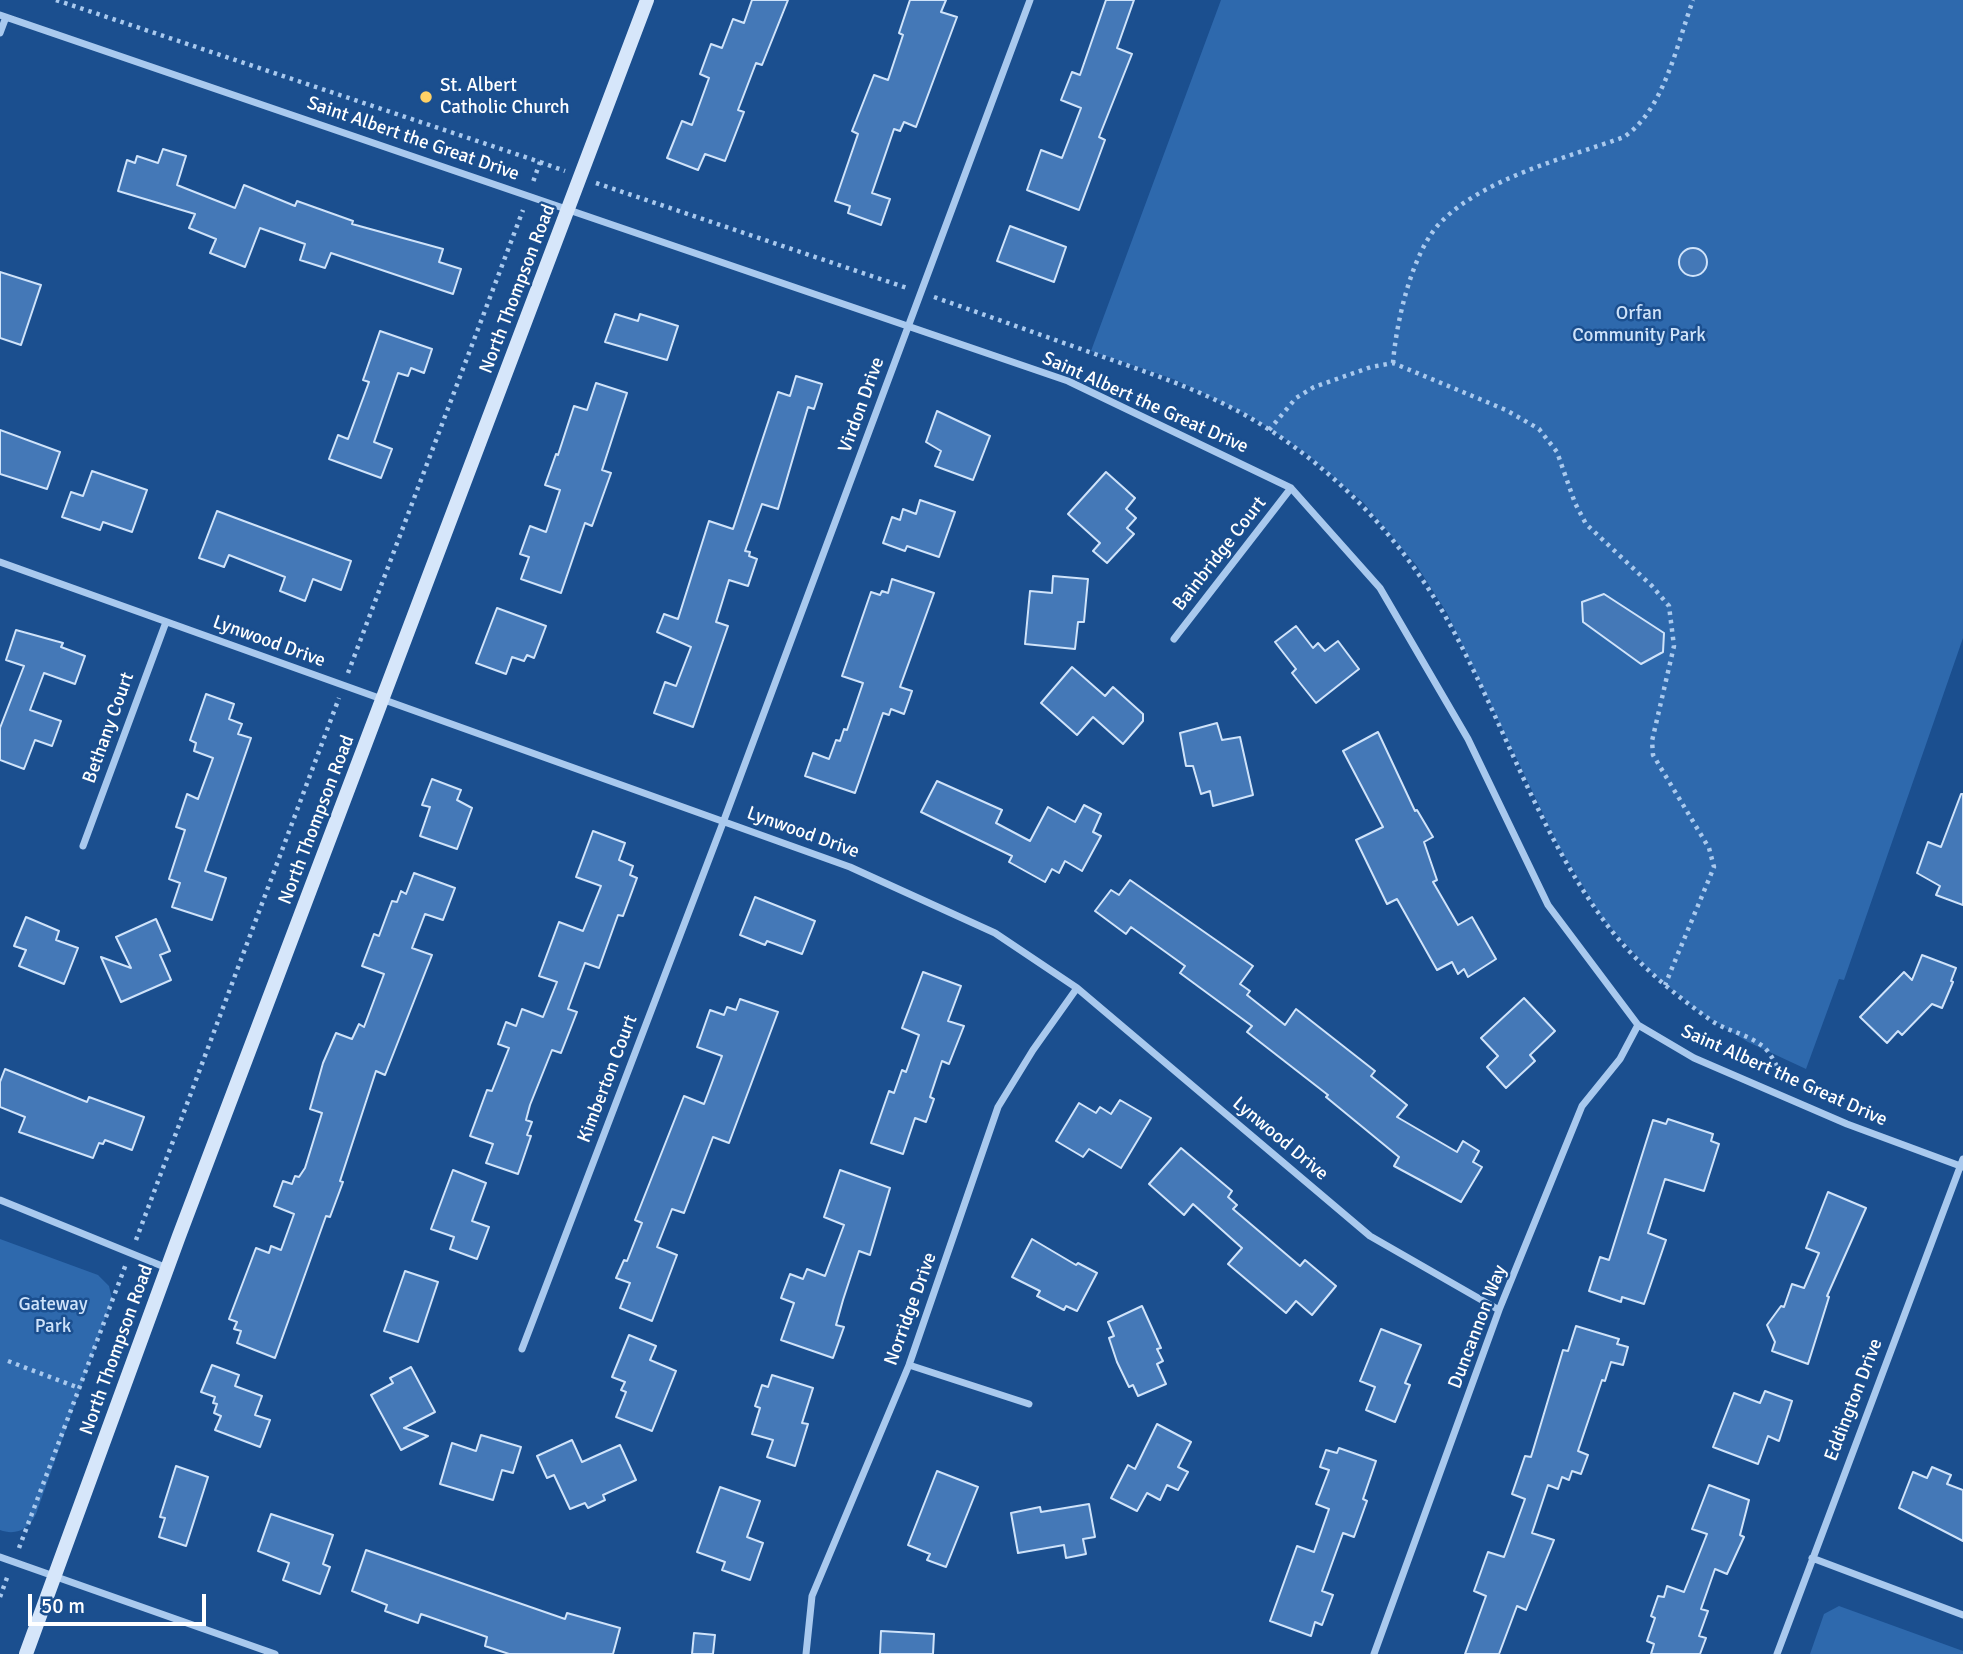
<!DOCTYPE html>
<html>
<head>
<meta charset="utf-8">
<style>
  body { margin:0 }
  #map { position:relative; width:1963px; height:1654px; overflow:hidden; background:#1b4f8f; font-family:Signika,sans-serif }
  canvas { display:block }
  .scale { position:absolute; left:28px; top:1594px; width:178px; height:32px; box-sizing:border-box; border:4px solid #fff; border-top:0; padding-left:9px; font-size:21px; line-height:24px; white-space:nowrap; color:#fff; -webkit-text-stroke:5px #1b4f8f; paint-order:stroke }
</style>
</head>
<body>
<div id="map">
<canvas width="1963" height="1654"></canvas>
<div class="scale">50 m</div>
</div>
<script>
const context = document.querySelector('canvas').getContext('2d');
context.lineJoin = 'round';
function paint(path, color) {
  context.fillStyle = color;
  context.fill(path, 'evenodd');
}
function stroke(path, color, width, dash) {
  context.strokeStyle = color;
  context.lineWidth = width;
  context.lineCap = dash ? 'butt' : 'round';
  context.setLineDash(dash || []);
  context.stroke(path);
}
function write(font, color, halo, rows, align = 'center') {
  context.font = font + ' Signika,sans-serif';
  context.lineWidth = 5;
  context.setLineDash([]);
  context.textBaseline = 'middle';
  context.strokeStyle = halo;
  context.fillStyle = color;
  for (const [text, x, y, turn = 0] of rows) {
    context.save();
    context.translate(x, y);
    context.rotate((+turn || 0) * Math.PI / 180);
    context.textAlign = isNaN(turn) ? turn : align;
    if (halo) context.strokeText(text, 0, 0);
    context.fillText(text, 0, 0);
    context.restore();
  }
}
paint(new Path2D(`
  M 1221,0 L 1963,0 L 1963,638 L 1844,980 L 1839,979 L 1806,1069 L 1748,1042 L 1701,1013 L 1653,974 L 1603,919 L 1558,845 L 1447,613 L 1417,566 L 1363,502 L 1306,453 L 1252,417 L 1176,380 L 1091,351 Z
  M 0,1239 L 98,1275 L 109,1286 L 112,1299 L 36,1514 C 29,1529 16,1536 0,1530 Z
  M 1839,1606 L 1963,1651 L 1963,1654 L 1810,1654 L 1824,1614 Z`), '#2e69ad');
const building = new Path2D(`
  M 752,0 L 788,0 L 762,65 L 756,63 L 738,110 L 744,112 L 725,161 L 705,154 L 698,170 L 667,158 L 682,121 L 692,125 L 709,78 L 700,74 L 711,44 L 722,48 L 733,19 L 744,23 Z
  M 910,0 L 946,0 L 941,12 L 957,17 L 916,127 L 904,122 L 900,131 L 894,129 L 872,193 L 890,199 L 881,225 L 848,213 L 850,206 L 835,201 L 858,134 L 852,131 L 874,75 L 888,80 L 903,35 L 899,33 Z
  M 1106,0 L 1134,0 L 1117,48 L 1132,54 L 1099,137 L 1105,140 L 1079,210 L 1027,190 L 1041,150 L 1062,158 L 1081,108 L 1061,100 L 1072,72 L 1080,75 Z
  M 163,149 L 186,156 L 177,185 L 235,208 L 244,185 L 295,206 L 297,201 L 353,221 L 352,224 L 443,249 L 439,262 L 461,269 L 453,294 L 331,253 L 325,268 L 300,260 L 305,244 L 260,228 L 245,267 L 210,253 L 216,239 L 189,228 L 195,214 L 118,191 L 127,160 L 135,163 L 137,156 L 158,163 Z
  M 1010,226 L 1066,247 L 1054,282 L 997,261 Z
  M1679 262a14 14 0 1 1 28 0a14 14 0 1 1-28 0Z
  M 0,272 L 41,285 L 21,345 L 0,338 Z
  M 615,314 L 638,321 L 640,314 L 678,326 L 667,360 L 605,342 Z
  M 380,331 L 432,349 L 424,373 L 411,368 L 408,376 L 398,373 L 374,442 L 392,449 L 381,478 L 329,459 L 338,435 L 348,439 L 369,382 L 363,380 Z
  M 796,376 L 822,384 L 814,409 L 808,407 L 778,509 L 762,504 L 745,551 L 750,552 L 749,556 L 757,559 L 748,586 L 729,580 L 716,622 L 728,626 L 693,727 L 654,713 L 665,682 L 676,686 L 691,647 L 657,632 L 664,614 L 678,619 L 709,521 L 733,529 L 778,392 L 790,396 Z
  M 596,383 L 627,393 L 602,470 L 611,473 L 592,526 L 585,523 L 561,593 L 521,579 L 529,557 L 520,554 L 530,526 L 546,532 L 560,490 L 545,485 L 556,454 L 558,455 L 574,406 L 587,410 Z
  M 937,411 L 990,436 L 973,480 L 935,466 L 941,451 L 926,442 Z
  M 0,430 L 60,452 L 47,489 L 0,474 Z
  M 92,471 L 147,490 L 132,532 L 103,522 L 100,530 L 62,517 L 71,492 L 83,496 Z
  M 1106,472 L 1135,498 L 1126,509 L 1136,518 L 1127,528 L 1134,534 L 1107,563 L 1093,551 L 1100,543 L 1068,514 Z
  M 920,500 L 955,512 L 939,557 L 907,546 L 905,551 L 883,543 L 892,517 L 900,520 L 903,509 L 916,514 Z
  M 217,511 L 351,561 L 341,590 L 313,579 L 305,601 L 280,591 L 285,577 L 229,555 L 224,567 L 199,558 Z
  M 1053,576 L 1088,579 L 1084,622 L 1078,622 L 1075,649 L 1025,644 L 1030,591 L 1052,593 Z
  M 892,579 L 934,593 L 900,687 L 912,691 L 904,714 L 891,709 L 889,715 L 883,713 L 855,793 L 805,776 L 813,753 L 829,759 L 836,740 L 840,741 L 844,729 L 847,730 L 863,683 L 842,676 L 871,592 L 880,595 L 882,591 L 888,593 Z
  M 1604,594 L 1664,633 L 1663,652 L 1641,664 L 1583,622 L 1582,602 Z
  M 497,608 L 546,626 L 534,658 L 527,655 L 524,661 L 512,657 L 506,674 L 476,663 Z
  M 1296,626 L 1313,648 L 1318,643 L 1325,651 L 1338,641 L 1359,669 L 1316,703 L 1292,673 L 1296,669 L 1275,642 Z
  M 16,630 L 63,643 L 61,647 L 85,656 L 75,684 L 44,673 L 30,710 L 61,721 L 52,746 L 35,740 L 24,769 L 0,760 L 0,728 L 24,666 L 6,660 Z
  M 1072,667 L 1105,696 L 1113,687 L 1143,714 L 1143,721 L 1123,744 L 1093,717 L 1077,735 L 1041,703 Z
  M 206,694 L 234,704 L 229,719 L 242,724 L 238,734 L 251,738 L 205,871 L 226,878 L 212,920 L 172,907 L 180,883 L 169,879 L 185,830 L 176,827 L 187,794 L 198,799 L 213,758 L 194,751 L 196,743 L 190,740 Z
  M 1217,723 L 1222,740 L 1240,737 L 1253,795 L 1213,806 L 1210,791 L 1201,794 L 1193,766 L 1186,766 L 1180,733 Z
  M 1378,732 L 1415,811 L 1417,810 L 1433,837 L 1424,842 L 1437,880 L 1433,882 L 1458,925 L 1472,917 L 1496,959 L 1468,977 L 1464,969 L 1458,974 L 1452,962 L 1437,970 L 1397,899 L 1387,904 L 1356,840 L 1383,827 L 1343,751 Z
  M 432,779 L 461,790 L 457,800 L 472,808 L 457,849 L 420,836 L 430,807 L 422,805 Z
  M 937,781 L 1002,810 L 996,823 L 1030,841 L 1048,807 L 1075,822 L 1084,805 L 1101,814 L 1093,832 L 1101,836 L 1082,871 L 1065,861 L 1059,873 L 1052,869 L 1045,882 L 1009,862 L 1012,856 L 921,812 Z
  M 1961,794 L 1963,794 L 1963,905 L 1936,895 L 1940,886 L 1917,873 L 1928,842 L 1941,847 Z
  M 593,831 L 625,843 L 619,860 L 633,866 L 630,875 L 637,878 L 623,916 L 618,915 L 599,968 L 585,963 L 568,1009 L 577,1012 L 561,1053 L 552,1050 L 530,1105 L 526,1120 L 532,1122 L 527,1135 L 531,1136 L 518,1174 L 486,1163 L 493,1144 L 470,1136 L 487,1090 L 492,1091 L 509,1048 L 498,1044 L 506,1022 L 516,1026 L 522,1009 L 543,1017 L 557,982 L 539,976 L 559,922 L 583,931 L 601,886 L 576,877 Z
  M 414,873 L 455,888 L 443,920 L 425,914 L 412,948 L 432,955 L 385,1075 L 376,1071 L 340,1181 L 343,1182 L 330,1217 L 326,1216 L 275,1358 L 237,1343 L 241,1331 L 234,1329 L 237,1322 L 229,1319 L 256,1248 L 269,1253 L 271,1246 L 281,1250 L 294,1214 L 274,1206 L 283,1181 L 292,1184 L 295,1176 L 299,1177 L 305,1168 L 322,1113 L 310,1109 L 323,1063 L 336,1033 L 352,1039 L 359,1024 L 364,1027 L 384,974 L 362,966 L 374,934 L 379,936 L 392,901 L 397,902 L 401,891 L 406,894 Z
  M 1130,880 L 1253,966 L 1240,984 L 1250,991 L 1247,995 L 1285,1025 L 1296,1009 L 1375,1071 L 1371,1076 L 1407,1105 L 1397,1117 L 1457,1152 L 1463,1141 L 1479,1151 L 1473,1162 L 1482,1167 L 1461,1202 L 1394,1166 L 1399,1157 L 1326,1097 L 1328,1095 L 1247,1032 L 1252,1026 L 1180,973 L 1185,966 L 1131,927 L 1126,934 L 1095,911 L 1111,890 L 1119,895 Z
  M 755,897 L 815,921 L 802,954 L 767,941 L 765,945 L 740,935 Z
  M 26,917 L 59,931 L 56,940 L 78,948 L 64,984 L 19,966 L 26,950 L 14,946 Z
  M 156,919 L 170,951 L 160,955 L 171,980 L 121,1002 L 101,957 L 131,968 L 116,937 Z
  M 1922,955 L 1956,968 L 1951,981 L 1953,982 L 1942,1008 L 1932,1004 L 1902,1035 L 1898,1031 L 1887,1043 L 1860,1017 L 1904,972 L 1912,980 Z
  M 923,972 L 961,986 L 948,1021 L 964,1026 L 949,1064 L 942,1061 L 930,1097 L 934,1099 L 926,1122 L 915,1118 L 903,1154 L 871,1143 L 889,1091 L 894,1093 L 902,1070 L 906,1072 L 919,1035 L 902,1028 Z
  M 1524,998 L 1555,1031 L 1530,1055 L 1535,1061 L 1506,1088 L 1487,1067 L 1498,1056 L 1481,1038 Z
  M 740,999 L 778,1012 L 729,1143 L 713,1137 L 684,1213 L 672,1209 L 657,1247 L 677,1255 L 652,1321 L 620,1308 L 630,1283 L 616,1278 L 624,1260 L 627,1261 L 642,1223 L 635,1220 L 684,1096 L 704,1104 L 722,1056 L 697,1047 L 710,1010 L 724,1015 L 727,1007 L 736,1010 Z
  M 5,1069 L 87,1102 L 89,1097 L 144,1117 L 132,1150 L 105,1140 L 103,1144 L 99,1143 L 93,1158 L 19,1132 L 25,1117 L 0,1107 L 0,1082 Z
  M 1120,1100 L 1151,1118 L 1121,1168 L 1089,1149 L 1083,1157 L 1056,1141 L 1079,1103 L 1096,1113 L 1100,1107 L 1111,1114 Z
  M 1668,1119 L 1713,1134 L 1711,1141 L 1719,1144 L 1704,1191 L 1665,1179 L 1648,1233 L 1666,1240 L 1644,1304 L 1622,1297 L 1621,1302 L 1589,1291 L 1600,1257 L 1609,1260 L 1653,1120 L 1666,1124 Z
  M 1181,1148 L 1232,1191 L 1228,1197 L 1237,1205 L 1233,1209 L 1300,1266 L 1305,1260 L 1336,1286 L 1312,1315 L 1296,1301 L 1286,1313 L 1228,1264 L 1242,1248 L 1193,1204 L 1184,1215 L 1149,1184 Z
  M 453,1170 L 486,1183 L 472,1221 L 489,1227 L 477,1259 L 450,1249 L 454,1237 L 431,1229 Z
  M 840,1170 L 890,1188 L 870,1255 L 859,1251 L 843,1300 L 836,1325 L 844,1327 L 833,1358 L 781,1340 L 794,1303 L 781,1298 L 790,1274 L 803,1279 L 807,1269 L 825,1276 L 844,1225 L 824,1217 Z
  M 1828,1192 L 1866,1208 L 1827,1296 L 1829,1297 L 1808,1364 L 1772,1351 L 1775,1342 L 1767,1325 L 1781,1306 L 1784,1307 L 1792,1284 L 1804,1288 L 1819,1253 L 1806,1248 Z
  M 1032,1239 L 1076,1265 L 1078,1263 L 1097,1273 L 1077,1311 L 1066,1306 L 1064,1310 L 1037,1296 L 1040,1291 L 1012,1277 Z
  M 405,1271 L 438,1282 L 418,1342 L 384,1331 Z
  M 1142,1306 L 1161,1348 L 1157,1349 L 1163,1361 L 1157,1364 L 1166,1384 L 1138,1396 L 1133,1385 L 1129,1387 L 1117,1362 L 1109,1338 L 1114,1336 L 1108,1322 Z
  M 1576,1326 L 1619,1339 L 1617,1344 L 1628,1347 L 1623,1365 L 1611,1362 L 1605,1381 L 1602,1380 L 1578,1451 L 1588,1455 L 1581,1474 L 1572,1471 L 1569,1480 L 1562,1477 L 1558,1489 L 1548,1485 L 1532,1533 L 1554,1540 L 1526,1610 L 1517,1606 L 1499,1654 L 1465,1654 L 1486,1596 L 1474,1591 L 1488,1552 L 1504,1557 L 1525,1499 L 1512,1494 L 1525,1456 L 1531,1457 L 1563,1350 L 1568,1351 Z
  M 1381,1329 L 1421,1345 L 1405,1383 L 1410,1385 L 1395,1422 L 1366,1410 L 1375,1387 L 1360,1381 Z
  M 629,1335 L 656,1346 L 650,1360 L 676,1371 L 652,1431 L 616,1417 L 626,1392 L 621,1390 L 625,1382 L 612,1377 Z
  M 212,1365 L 239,1375 L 235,1386 L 262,1396 L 255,1415 L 270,1420 L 260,1447 L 215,1430 L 221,1416 L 214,1413 L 217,1404 L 213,1403 L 215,1397 L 201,1392 Z
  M 411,1367 L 435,1412 L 404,1428 L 428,1436 L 401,1450 L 371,1395 L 393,1383 L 390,1378 Z
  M 772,1375 L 813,1388 L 802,1423 L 808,1424 L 795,1466 L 767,1457 L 773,1440 L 752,1434 L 760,1408 L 755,1406 L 762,1385 L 768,1387 Z
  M 1765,1391 L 1792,1401 L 1779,1441 L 1768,1436 L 1758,1464 L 1713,1447 L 1734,1393 L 1760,1403 Z
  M 1157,1424 L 1191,1442 L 1178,1467 L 1188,1472 L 1178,1490 L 1167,1485 L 1160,1500 L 1147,1493 L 1137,1511 L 1111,1498 L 1128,1465 L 1135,1469 Z
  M 481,1435 L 521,1447 L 513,1473 L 502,1470 L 493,1500 L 440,1484 L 452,1443 L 476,1451 Z
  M 572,1440 L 582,1462 L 620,1445 L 636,1480 L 603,1495 L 605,1500 L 588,1508 L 585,1503 L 570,1509 L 554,1475 L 547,1478 L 537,1456 Z
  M 1339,1448 L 1376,1461 L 1363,1499 L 1367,1501 L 1354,1537 L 1343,1533 L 1322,1591 L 1333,1595 L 1322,1625 L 1315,1622 L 1311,1636 L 1270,1621 L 1297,1546 L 1314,1552 L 1329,1509 L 1316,1504 L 1329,1470 L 1320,1467 L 1326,1450 L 1337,1453 Z
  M 176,1466 L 208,1477 L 186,1546 L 159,1537 L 165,1518 L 160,1517 Z
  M 1932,1467 L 1951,1475 L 1947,1484 L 1963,1490 L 1963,1541 L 1899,1508 L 1913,1472 L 1927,1478 Z
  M 937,1471 L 978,1487 L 946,1567 L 927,1560 L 930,1554 L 908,1545 Z
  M 1709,1485 L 1749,1500 L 1740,1535 L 1744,1537 L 1727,1574 L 1715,1569 L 1701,1609 L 1708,1611 L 1699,1636 L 1706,1638 L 1700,1654 L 1651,1654 L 1654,1644 L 1647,1641 L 1655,1618 L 1651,1616 L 1658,1596 L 1664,1597 L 1667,1586 L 1684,1592 L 1707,1534 L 1692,1529 Z
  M 720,1487 L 760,1501 L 747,1537 L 763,1543 L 750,1580 L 722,1570 L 725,1562 L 697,1552 Z
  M 1089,1504 L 1095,1537 L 1083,1539 L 1086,1554 L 1066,1558 L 1064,1545 L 1018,1553 L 1011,1513 L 1040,1507 L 1041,1512 Z
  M 271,1514 L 333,1535 L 323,1564 L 330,1567 L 320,1594 L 283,1580 L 289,1563 L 258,1551 Z
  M 366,1550 L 565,1619 L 567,1613 L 620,1628 L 613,1654 L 509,1654 L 485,1646 L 487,1637 L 421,1614 L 418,1623 L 385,1611 L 387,1605 L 352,1591 Z
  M 881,1631 L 934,1634 L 933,1654 L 880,1654 Z
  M 694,1633 L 715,1635 L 713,1654 L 692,1654 Z`);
paint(building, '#4478b7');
stroke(building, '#cfe3fa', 2);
stroke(new Path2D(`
  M 56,0 L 540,162 L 533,182
  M 540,162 L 565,171
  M 596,183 L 910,289
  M 934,297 C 988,316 1041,335 1095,354 C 1146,372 1199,389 1247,416 C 1335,467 1406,542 1454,632 C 1505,727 1538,830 1602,918 C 1631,959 1671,992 1712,1021 C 1727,1031 1747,1034 1761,1045 C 1771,1051 1778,1070 1784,1080
  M 1393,363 C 1396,323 1412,252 1440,223 C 1483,178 1566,158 1624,137 C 1664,110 1677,44 1693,0
  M 1269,430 L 1296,398 L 1314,387 L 1371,367 L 1393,363 L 1506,410 L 1539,429 L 1557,452 L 1575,503 L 1586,524 L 1652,586 L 1669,606 L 1674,646 L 1652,741 L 1653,755 L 1709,848 L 1714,867 L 1665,985
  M 348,673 L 523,210
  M 136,1240 L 339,698
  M 8,1361 L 79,1388
  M 19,1548 L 126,1264
  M 0,1597 L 8,1575`), '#a9c9ee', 4.5, [3.5, 5]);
stroke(new Path2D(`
  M 0,15 L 1068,381 L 1291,488 L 1380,588 L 1468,739 L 1548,905 L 1638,1025 L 1694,1058 L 1847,1124 L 1963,1167
  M 0,33 L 6,17
  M 0,562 L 850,867 L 995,933 L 1077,988 L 1370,1236 L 1499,1310
  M 1174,639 L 1291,488
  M 83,846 L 166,622
  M 0,1200 L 167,1268
  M 522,1349 L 724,820 L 1030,0
  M 909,1365 L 1029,1404
  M 0,1557 L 275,1654
  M 1812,1558 L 1963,1615
  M 806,1654 L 812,1596 L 909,1365 L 998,1107 L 1033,1050 L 1077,988
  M 1374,1654 L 1499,1310 L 1582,1106 L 1620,1059 L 1638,1025
  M 1777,1654 L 1963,1159`), '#a9c9ee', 7);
stroke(new Path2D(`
  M 26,1654 L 179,1236 L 647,0`), '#d6e6fa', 14);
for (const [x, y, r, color] of [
  [426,97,7,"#ffd166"]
]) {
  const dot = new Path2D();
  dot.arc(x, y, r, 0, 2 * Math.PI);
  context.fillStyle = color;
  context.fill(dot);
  stroke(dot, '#1b4f8f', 2.5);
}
write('19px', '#fff', '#1b4f8f', [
  ["St. Albert",440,86],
  ["Catholic Church",440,108]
], 'left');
write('19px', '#fff', '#1b4f8f', [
  ["Saint Albert the Great Drive",413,139,19],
  ["North Thompson Road",518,289,-69],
  ["Saint Albert the Great Drive",1145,403,24],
  ["Virdon Drive",862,405,-70],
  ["Bainbridge Court",1220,554,-52],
  ["Lynwood Drive",269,642,20],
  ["Bethany Court",109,728,-70],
  ["North Thompson Road",317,820,-69],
  ["Lynwood Drive",803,833,20],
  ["Saint Albert the Great Drive",1784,1076,24],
  ["Kimberton Court",608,1079,-69],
  ["Lynwood Drive",1280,1139,40],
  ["Norridge Drive",911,1309,-70],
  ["Duncannon Way",1478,1327,-69],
  ["North Thompson Road",117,1350,-70],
  ["Eddington Drive",1854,1400,-69]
]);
write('19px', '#cfe3fa', '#1b4f8f', [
  ["Orfan",1639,314],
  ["Community Park",1639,336],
  ["Gateway",53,1305],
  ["Park",53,1327]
]);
</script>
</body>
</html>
